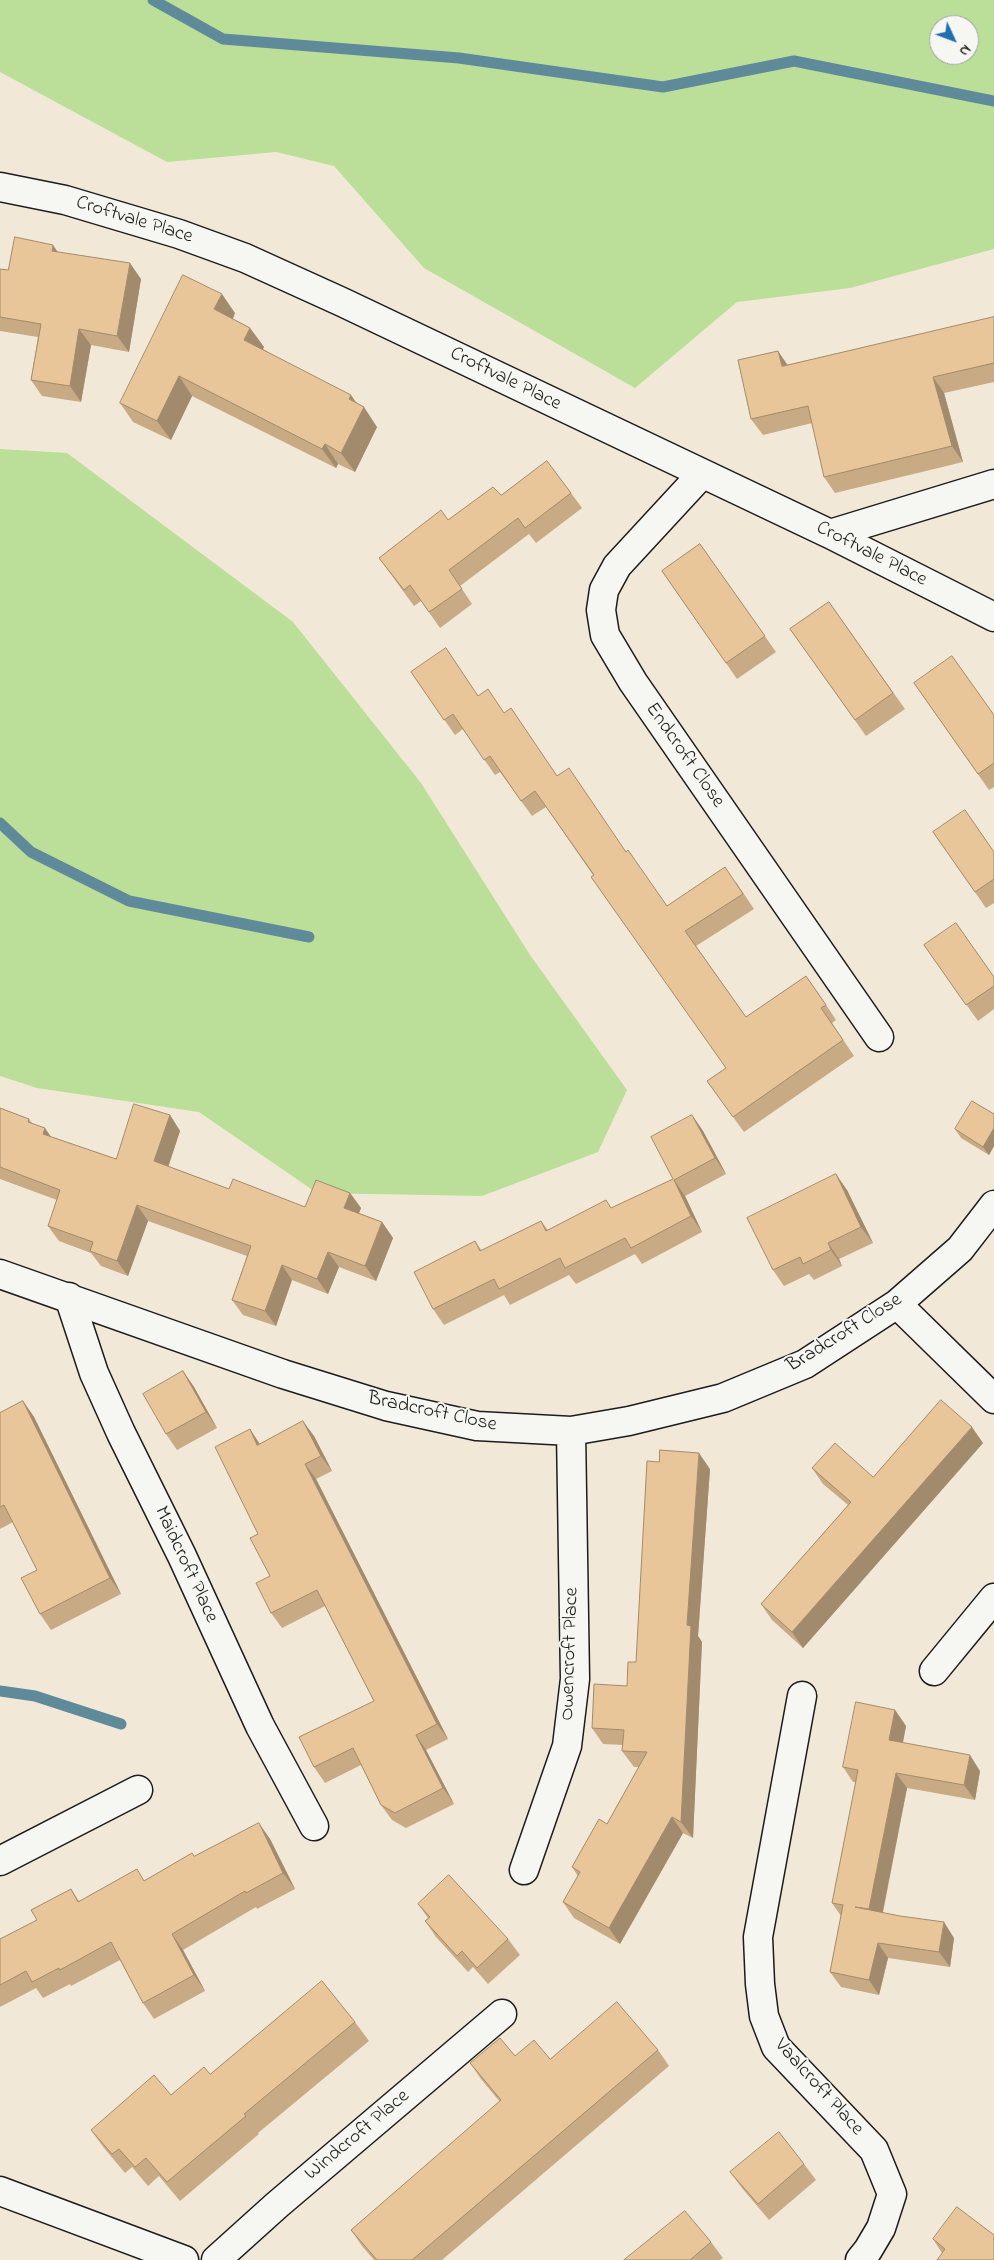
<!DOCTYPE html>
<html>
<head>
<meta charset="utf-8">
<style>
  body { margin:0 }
  #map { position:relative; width:994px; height:2260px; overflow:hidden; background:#f2e8d8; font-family:"Indie Flower",sans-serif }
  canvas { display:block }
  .north { position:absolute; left:929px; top:15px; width:50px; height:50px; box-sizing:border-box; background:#f6f6f2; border:1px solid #9f9f9c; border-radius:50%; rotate:133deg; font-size:14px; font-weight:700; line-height:20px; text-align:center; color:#1c1c1c }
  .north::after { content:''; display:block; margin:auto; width:18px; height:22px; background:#1f6fb2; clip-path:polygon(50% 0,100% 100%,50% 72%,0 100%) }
</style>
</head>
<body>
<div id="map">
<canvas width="994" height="2260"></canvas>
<div class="north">N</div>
</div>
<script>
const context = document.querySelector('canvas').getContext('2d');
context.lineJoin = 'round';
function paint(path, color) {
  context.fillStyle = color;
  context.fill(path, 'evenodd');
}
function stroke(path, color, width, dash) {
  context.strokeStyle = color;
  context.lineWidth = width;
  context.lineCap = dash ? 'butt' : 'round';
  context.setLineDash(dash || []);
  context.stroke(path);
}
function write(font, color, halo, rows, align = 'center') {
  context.font = font + ' "Indie Flower",sans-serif';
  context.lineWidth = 4;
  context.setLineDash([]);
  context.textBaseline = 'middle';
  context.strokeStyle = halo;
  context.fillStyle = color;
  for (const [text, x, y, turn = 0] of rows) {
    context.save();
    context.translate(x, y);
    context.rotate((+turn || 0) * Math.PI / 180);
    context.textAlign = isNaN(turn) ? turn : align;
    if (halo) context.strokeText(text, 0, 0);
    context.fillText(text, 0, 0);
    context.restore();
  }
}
paint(new Path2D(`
  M 0,0 L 994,0 L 994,249 L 850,288 L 737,302 L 635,388 L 424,268 L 334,166 L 276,152 L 167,162 L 0,72 ZM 939,25 L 969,25 L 969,55 L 939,55 Z
  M 0,449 L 67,453 L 293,622 L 421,783 L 530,955 L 627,1090 L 598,1152 L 482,1196 L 317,1193 L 199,1112 L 37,1088 L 0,1076 Z`), '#bbde98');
stroke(new Path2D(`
  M 153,0 L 223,39 L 459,58 L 663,87 L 794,61 L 994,101
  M 0,823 L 31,852 L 129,901 L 309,937
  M 0,1691 L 35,1696 L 121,1724`), '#5f8a99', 11);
const minor = new Path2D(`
  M 0,187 L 65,200 L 179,234 L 245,258 L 342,302 L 830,534 L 994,617
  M 702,474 L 617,566 L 604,590 L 601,610 L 605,635 L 633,682 L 879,1037
  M 830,534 L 994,484
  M 0,1274 L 283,1374 L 386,1406 L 477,1426 L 571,1431 L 629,1421 L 723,1398 L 805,1364 L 897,1304 L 960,1249 L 994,1205
  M 69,1297 L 94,1373 L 121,1433 L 182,1556 L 260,1726 L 314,1826
  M 897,1304 L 994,1399
  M 934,1671 L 994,1598
  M 802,1696 L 758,1937 L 760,1984 L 764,2016 L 776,2047 L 874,2150 L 892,2194 L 881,2228 L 868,2250 L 860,2260
  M 0,1861 L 138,1790
  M 524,1870 L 567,1746 L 575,1679 L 571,1431
  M 0,2191 L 184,2260
  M 216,2260 L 277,2205 L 502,2014`);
stroke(minor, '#1c1c1c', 31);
stroke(minor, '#f6f6f2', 28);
paint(new Path2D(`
  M 58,252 L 141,279 L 129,352 L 91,345 L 81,402 L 42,396 L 31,380 L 38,337 L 0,331 L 0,269 L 8,270 Z
  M 235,313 L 233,319 L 250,328 L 264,347 L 263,349 L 357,404 L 377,427 L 355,472 L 338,464 L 336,468 L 192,396 L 171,440 L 133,422 L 120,403 Z
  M 994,317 L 994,382 L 944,393 L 963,462 L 835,493 L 824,477 L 812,423 L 763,435 L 751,419 L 788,365 Z
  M 571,493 L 582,508 L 536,543 L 529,534 L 460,586 L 472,604 L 440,628 L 421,601 L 414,606 L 379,558 L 448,520 L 501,495 Z
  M 700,544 L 776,652 L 737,679 L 662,571 Z
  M 829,602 L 905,709 L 866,736 L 790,629 Z
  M 411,672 L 478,696 L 504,713 L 557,776 L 626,852 L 667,906 L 736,882 L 754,909 L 696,946 L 746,1017 L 817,991 L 836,1020 L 832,1023 L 854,1056 L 744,1132 L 707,1081 L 726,1068 L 546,807 L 532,816 L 500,772 L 495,775 L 463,729 L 455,735 Z
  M 914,683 L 994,715 L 994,787 L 989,790 Z
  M 933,832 L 994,852 L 994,903 L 986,908 Z
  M 924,945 L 994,977 L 994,1009 L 978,1021 Z
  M 0,1108 L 29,1119 L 32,1123 L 51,1137 L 116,1159 L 170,1115 L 180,1131 L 168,1166 L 229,1189 L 305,1207 L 350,1193 L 361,1208 L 359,1213 L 382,1222 L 393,1238 L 376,1281 L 339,1267 L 328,1294 L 292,1280 L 276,1326 L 243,1315 L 232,1300 L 247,1256 L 148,1221 L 128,1276 L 101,1266 L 91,1253 L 59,1241 L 48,1226 L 57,1200 L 0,1179 Z
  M 994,1114 L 994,1146 L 989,1155 L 961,1138 L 955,1129 Z
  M 692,1115 L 703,1131 L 726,1174 L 685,1196 L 702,1232 L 642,1264 L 635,1254 L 576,1284 L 569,1275 L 510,1305 L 504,1295 L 444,1325 L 433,1309 L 475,1241 L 482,1251 L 541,1221 L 548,1230 L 612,1208 L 673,1179 Z
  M 847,1190 L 873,1243 L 839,1259 L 842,1266 L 814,1280 L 809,1274 L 784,1286 L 773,1270 Z
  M 183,1371 L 194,1387 L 217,1428 L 177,1450 L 166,1434 Z
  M 23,1401 L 34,1417 L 121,1594 L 51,1630 L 40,1614 L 37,1570 L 13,1522 L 0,1529 L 0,1413 Z
  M 250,1429 L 260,1444 L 314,1436 L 332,1471 L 316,1479 L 448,1739 L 426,1750 L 454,1804 L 406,1828 L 392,1820 L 381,1805 L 361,1765 L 325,1783 L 314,1767 L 374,1701 L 325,1606 L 282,1628 L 271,1613 L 270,1576 L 258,1534 Z
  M 983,1443 L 803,1648 L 772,1620 L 761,1604 L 848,1505 L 823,1484 L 812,1468 L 873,1477 Z
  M 710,1469 L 698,1636 L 702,1642 L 693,1838 L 683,1833 L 620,1944 L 574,1918 L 563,1902 L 578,1876 L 572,1867 L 607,1824 L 639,1767 L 634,1767 L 622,1751 L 623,1745 L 603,1744 L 592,1728 L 627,1686 Z
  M 895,1710 L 906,1726 L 903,1743 L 980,1771 L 975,1800 L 907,1788 L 883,1913 L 954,1938 L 950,1967 L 888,1958 L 879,1995 L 841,1987 L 830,1972 L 841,1916 L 832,1903 L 856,1782 L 853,1782 L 843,1767 Z
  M 270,1839 L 295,1889 L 257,1909 L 256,1907 L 183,1950 L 205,1991 L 154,2019 L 143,2003 L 120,1960 L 71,1986 L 70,1984 L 43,1998 L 36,1988 L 0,2007 L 0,1939 L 37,1920 L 71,1889 L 79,1901 L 145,1880 L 194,1856 Z
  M 418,1904 L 508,1939 L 520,1955 L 488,1984 L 473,1967 L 468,1972 L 436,1937 L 425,1921 L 428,1918 Z
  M 355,2022 L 369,2041 L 258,2133 L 259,2134 L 180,2201 L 159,2176 L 148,2186 L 132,2167 L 125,2173 L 104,2148 L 91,2130 L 171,2095 L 210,2074 Z
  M 658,2050 L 669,2066 L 442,2260 L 374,2260 L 362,2246 L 351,2230 L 500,2102 L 481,2079 L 470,2063 L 515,2056 L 550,2059 Z
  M 804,2164 L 816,2180 L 769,2220 L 742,2188 L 730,2172 Z
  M 994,2235 L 942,2253 L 933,2239 Z
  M 711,2242 L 723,2258 L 720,2260 L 624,2260 Z`), '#c8aa84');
paint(new Path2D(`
  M 53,245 L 64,261 L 52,251 Z
  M 130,263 L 141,279 L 129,352 L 117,336 Z
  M 222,294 L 235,313 L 228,329 L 214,309 Z
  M 250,328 L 264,347 L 258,359 L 244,340 Z
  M 79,329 L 91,345 L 81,402 L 70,386 Z
  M 778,351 L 789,367 L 782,366 Z
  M 179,376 L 192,396 L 171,440 L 157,421 Z
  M 933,377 L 944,393 L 963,462 L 952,446 Z
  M 351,395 L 362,411 L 364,407 L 377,427 L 355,472 L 341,453 L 349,399 Z
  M 325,444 L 338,464 L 336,468 L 322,449 Z
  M 170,1115 L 180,1131 L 165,1177 L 154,1161 Z
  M 692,1115 L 703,1131 L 726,1174 L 715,1158 Z
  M 45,1128 L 56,1144 L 43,1134 Z
  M 994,1128 L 994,1146 L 989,1155 L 983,1147 Z
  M 836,1174 L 847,1190 L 873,1243 L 861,1227 Z
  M 674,1180 L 685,1196 L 702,1232 L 691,1216 Z
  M 350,1193 L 361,1208 L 355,1223 L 344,1208 Z
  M 137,1205 L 148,1221 L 128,1276 L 117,1261 Z
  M 382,1222 L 393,1238 L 376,1281 L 365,1266 Z
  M 828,1243 L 839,1259 L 842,1266 L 831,1250 Z
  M 328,1252 L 339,1267 L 328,1294 L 317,1279 Z
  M 282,1265 L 292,1280 L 276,1326 L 265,1311 Z
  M 183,1371 L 194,1387 L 217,1428 L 206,1412 Z
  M 23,1401 L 34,1417 L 121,1594 L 110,1578 Z
  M 303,1421 L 314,1436 L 332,1471 L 321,1456 Z
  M 972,1427 L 983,1443 L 803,1648 L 792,1632 Z
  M 250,1429 L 260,1445 L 257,1445 Z
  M 699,1453 L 710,1469 L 698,1636 L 702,1642 L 693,1838 L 681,1822 L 687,1625 Z
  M 305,1464 L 316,1479 L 448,1739 L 437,1724 Z
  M 895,1710 L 906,1726 L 900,1756 L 889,1740 Z
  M 416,1735 L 426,1750 L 454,1804 L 443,1788 Z
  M 970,1755 L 980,1771 L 975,1800 L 964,1785 Z
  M 896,1773 L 907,1788 L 880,1925 L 869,1909 Z
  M 672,1817 L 683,1833 L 620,1944 L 609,1928 Z
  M 259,1823 L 270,1839 L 295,1889 L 283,1873 Z
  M 944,1922 L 954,1938 L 950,1967 L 939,1952 Z
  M 172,1934 L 183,1950 L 205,1991 L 194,1975 Z
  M 878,1943 L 888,1958 L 879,1995 L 869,1980 Z`), '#a28b6c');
const building = new Path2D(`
  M 15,237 L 53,245 L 52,251 L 130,263 L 117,336 L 79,329 L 70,386 L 31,380 L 41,324 L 0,317 L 0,269 L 8,270 Z
  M 183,275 L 222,294 L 214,309 L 250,328 L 244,340 L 351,395 L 349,399 L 364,407 L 341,453 L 325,444 L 322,449 L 179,376 L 157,421 L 120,403 Z
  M 994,317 L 994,363 L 933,377 L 952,446 L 824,477 L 808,406 L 751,419 L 738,360 L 778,351 L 782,366 Z
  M 547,461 L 571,493 L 525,528 L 518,518 L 449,570 L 462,589 L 429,612 L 410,585 L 404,590 L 379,558 L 441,510 L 448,520 L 493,487 L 501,495 Z
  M 700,544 L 765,636 L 726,663 L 662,571 Z
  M 829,602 L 893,693 L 855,720 L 790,629 Z
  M 446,648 L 478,696 L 488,689 L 504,713 L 511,708 L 557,776 L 569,768 L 626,852 L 628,850 L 667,906 L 725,867 L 743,894 L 685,931 L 746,1017 L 806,976 L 826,1005 L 821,1008 L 843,1040 L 733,1117 L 707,1081 L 726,1068 L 591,877 L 594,875 L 535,791 L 521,801 L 490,756 L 484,760 L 453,714 L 444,720 L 411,672 Z
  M 952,656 L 994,715 L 994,763 L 978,774 L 914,683 Z
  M 965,810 L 994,852 L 994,879 L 975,892 L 933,832 Z
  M 956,923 L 994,977 L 994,986 L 966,1005 L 924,945 Z
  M 972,1101 L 994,1114 L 994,1128 L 983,1147 L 955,1129 Z
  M 134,1104 L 170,1115 L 154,1161 L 229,1189 L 233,1179 L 305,1207 L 316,1180 L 350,1193 L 344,1208 L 382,1222 L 365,1266 L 328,1252 L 317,1279 L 282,1265 L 265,1311 L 232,1300 L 251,1246 L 137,1205 L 117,1261 L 90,1251 L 93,1242 L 48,1226 L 60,1190 L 0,1167 L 0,1108 L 29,1119 L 28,1122 L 45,1128 L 43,1134 L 116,1159 Z
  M 692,1115 L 715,1158 L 674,1180 L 691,1216 L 631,1248 L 625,1238 L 565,1268 L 560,1258 L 499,1289 L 494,1279 L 433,1309 L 414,1272 L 475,1241 L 480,1251 L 541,1221 L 546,1231 L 606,1200 L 611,1208 L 673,1179 L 651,1137 Z
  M 836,1174 L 861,1227 L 828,1243 L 831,1250 L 803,1264 L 800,1257 L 773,1270 L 747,1218 Z
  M 183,1371 L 206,1412 L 166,1434 L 143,1394 Z
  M 941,1400 L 972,1427 L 792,1632 L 761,1604 L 851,1502 L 812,1468 L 835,1443 L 873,1477 Z
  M 23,1401 L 110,1578 L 40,1614 L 21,1578 L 37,1570 L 4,1505 L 0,1507 L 0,1413 Z
  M 303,1421 L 321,1456 L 305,1464 L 437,1724 L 416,1735 L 443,1788 L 395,1813 L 381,1805 L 353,1748 L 314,1767 L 299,1737 L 374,1701 L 317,1590 L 271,1613 L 256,1583 L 270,1576 L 250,1538 L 258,1534 L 215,1447 L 250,1429 L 257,1445 Z
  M 660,1450 L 699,1453 L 687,1625 L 691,1626 L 681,1822 L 672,1817 L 609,1928 L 563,1902 L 580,1872 L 572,1867 L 599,1819 L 607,1824 L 647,1752 L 622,1751 L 624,1730 L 592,1728 L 594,1684 L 627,1686 L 628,1662 L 636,1662 L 647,1461 L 659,1462 Z
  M 856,1702 L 895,1710 L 889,1740 L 970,1755 L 964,1785 L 896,1773 L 869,1909 L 855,1907 L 900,1916 L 944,1922 L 939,1952 L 878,1943 L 869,1980 L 830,1972 L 843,1905 L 832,1903 L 858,1770 L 843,1767 Z
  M 259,1823 L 283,1873 L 246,1893 L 245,1891 L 172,1934 L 194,1975 L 143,2003 L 111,1942 L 60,1970 L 59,1968 L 32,1982 L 26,1971 L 0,1985 L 0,1939 L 37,1920 L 31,1910 L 71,1889 L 78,1902 L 137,1869 L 144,1881 L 192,1853 L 194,1856 Z
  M 449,1875 L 508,1939 L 477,1968 L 462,1951 L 457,1956 L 425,1921 L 430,1917 L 418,1904 Z
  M 322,1981 L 355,2022 L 244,2114 L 246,2116 L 167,2182 L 146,2158 L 135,2167 L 119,2149 L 112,2154 L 91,2130 L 154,2075 L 171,2095 L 204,2067 L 210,2074 Z
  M 617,2002 L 658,2050 L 412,2260 L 377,2260 L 351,2230 L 501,2100 L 470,2063 L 500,2038 L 515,2056 L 534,2040 L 550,2059 Z
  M 779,2132 L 804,2164 L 758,2204 L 730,2172 Z
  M 957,2207 L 994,2235 L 994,2260 L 937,2260 L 945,2249 L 933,2239 Z
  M 685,2211 L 711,2242 L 690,2260 L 624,2260 Z`);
paint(building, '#e8c69a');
stroke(building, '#a28b6c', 1);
write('20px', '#1c1c1c', '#f6f6f2', [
  ["Croftvale Place",134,221,17],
  ["Croftvale Place",505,380,26],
  ["Croftvale Place",871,555,27],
  ["Endcroft Close",684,756,55],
  ["Bradcroft Close",845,1334,-32],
  ["Bradcroft Close",432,1413,12],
  ["Maidcroft Place",185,1565,65],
  ["Owencroft Place",571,1654,-88],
  ["Vaalcroft Place",818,2088,48],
  ["Windcroft Place",358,2136,-40]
]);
</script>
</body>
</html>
